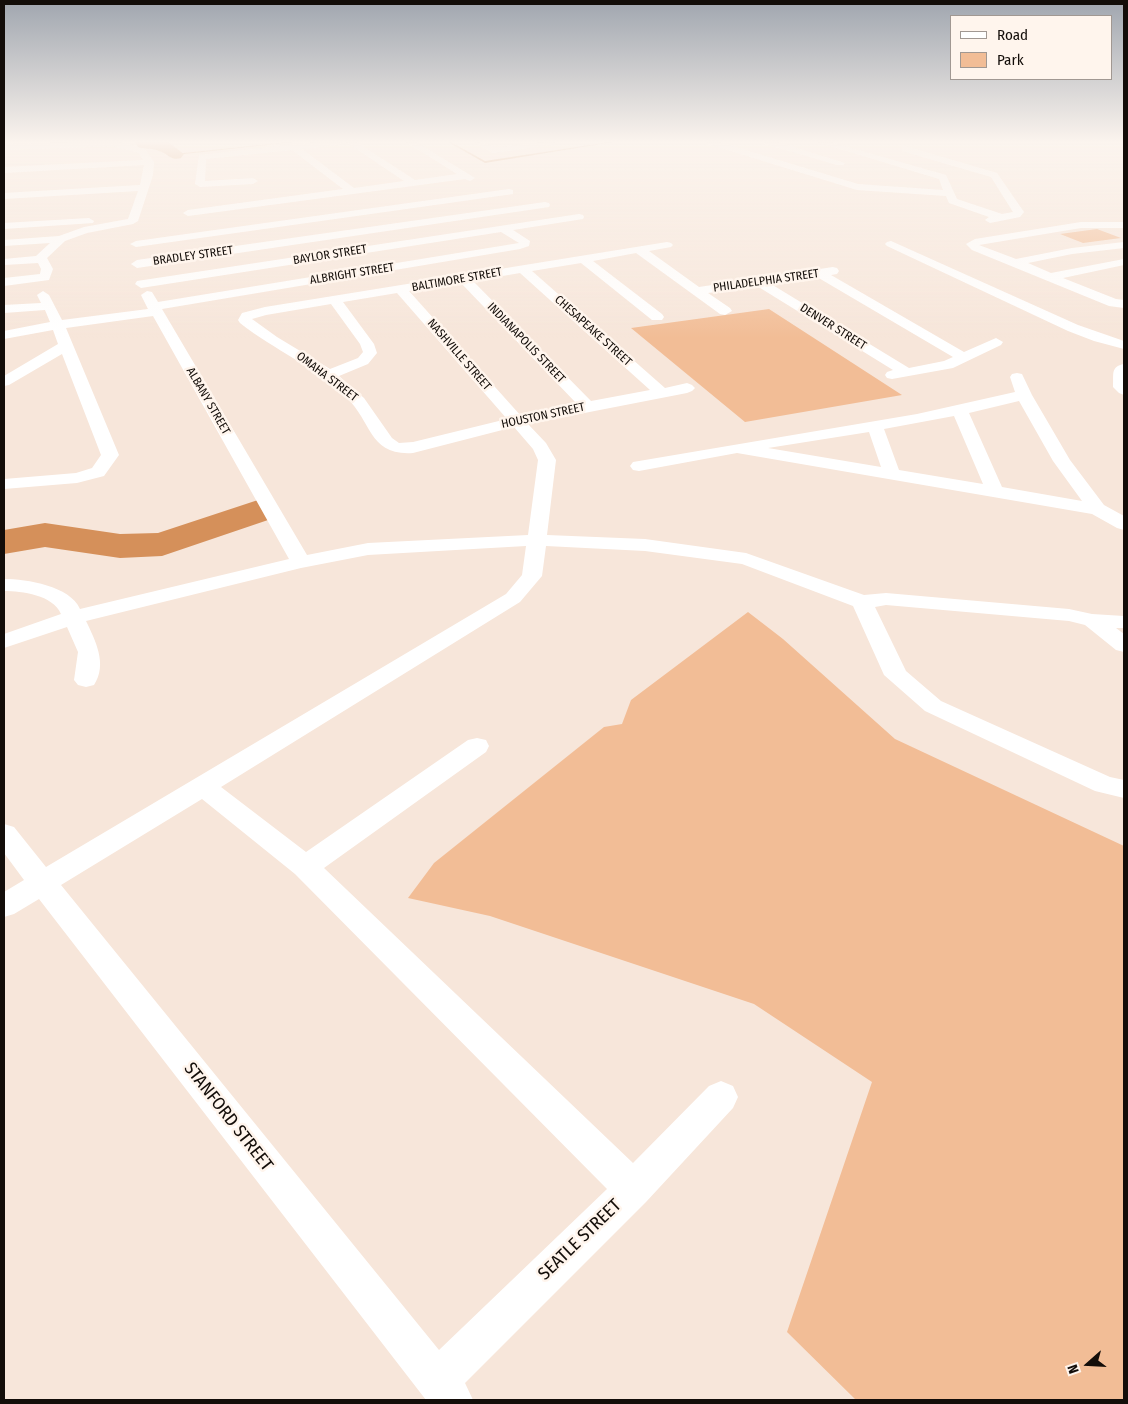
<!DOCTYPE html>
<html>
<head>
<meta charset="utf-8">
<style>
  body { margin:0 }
  #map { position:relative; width:1128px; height:1404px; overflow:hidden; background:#f7e6da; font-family:"Fira Sans Condensed",sans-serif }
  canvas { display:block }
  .frame { position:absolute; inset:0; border:5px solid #130d09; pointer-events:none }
  .legend { position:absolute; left:950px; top:15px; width:162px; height:65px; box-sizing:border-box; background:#fff5ed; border:1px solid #a19892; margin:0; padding:6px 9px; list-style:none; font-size:15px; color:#130d09 }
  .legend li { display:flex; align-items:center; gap:10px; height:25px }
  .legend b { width:25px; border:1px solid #a19892 }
  .north { position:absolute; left:1063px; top:1339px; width:50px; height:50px; -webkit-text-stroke:4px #fff5ed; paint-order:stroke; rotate:251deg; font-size:14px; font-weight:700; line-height:20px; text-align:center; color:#130d09 }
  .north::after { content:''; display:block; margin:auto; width:18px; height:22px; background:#130d09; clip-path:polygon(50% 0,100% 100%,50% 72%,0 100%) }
</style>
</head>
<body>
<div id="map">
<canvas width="1128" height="1404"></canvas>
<div class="frame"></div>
<ul class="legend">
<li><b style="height:6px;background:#fff"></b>Road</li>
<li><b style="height:14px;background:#f2bd96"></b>Park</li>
</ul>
<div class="north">N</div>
</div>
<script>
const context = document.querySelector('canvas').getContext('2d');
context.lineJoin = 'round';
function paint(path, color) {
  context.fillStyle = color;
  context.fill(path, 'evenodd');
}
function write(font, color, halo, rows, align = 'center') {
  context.font = font + ' "Fira Sans Condensed",sans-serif';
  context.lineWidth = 5;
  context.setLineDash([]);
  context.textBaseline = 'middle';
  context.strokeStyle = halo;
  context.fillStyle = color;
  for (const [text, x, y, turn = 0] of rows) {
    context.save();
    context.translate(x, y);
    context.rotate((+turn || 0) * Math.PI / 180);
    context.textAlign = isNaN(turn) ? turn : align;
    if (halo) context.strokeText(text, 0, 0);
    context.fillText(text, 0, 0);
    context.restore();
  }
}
paint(new Path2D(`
  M 1097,229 L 1121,238 L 1083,243 L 1060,234 Z
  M 769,309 L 902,395 L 745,422 L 631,328 Z
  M 748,612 L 783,639 L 895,739 L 1124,846 L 1124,1400 L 856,1400 L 787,1332 L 872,1082 L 754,1004 L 490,916 L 408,898 L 434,863 L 604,727 L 622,724 L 631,700 Z`), '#f2bd96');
paint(new Path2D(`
  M 288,142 L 295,142 L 175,155 L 174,154 Z
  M 448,142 L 451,142 L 485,161 L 609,142 L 614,142 L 485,163 Z`), '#d5905a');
paint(new Path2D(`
  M 135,142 L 168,142 L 184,154 L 181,158 C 170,161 169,154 159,151 C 153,148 145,149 139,148 Z
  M 258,500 L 271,503 L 277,511 L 271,519 L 162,556 L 120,558 L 45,547 L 4,554 L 4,530 L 45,523 L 120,534 L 158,533 Z`), '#d5905a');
paint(new Path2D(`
  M 76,142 L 119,142 L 145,149 L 154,162 L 153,175 L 138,221 L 133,224 L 87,233 L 65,241 L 47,258 L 53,269 L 49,280 L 4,286 L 4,278 L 40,274 L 41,269 L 38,263 L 4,265 L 4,259 L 36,256 L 50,243 L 4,246 L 4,240 L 59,236 L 84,227 L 128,219 L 138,191 L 4,199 L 4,193 L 140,185 L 144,165 L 4,173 L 4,167 L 143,160 L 139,153 L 113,146 L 4,150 L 4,144 Z
  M 316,142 L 342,142 L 338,145 L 302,149 L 354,188 L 404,181 L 346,142 L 356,142 L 415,180 L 457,174 L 406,142 L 416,142 L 475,178 L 470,181 L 465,179 L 188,216 L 183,213 L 188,210 L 343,189 L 292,150 L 206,159 L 205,181 L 253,178 L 258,181 L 253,184 L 200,187 L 195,184 L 199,155 Z
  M 474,142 C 484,142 490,147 496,147 C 516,147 535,141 555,142 L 551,145 L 493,153 Z
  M 707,142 L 719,142 L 858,184 L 943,190 L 939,179 L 817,142 L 830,142 L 946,175 L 957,199 L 1002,214 L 1013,212 L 991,177 L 902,151 L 902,147 L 905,146 L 997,173 L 1024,212 L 1020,217 L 990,223 L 985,220 L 989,217 L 949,203 L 946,196 L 857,190 L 708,144 Z
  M 764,142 L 777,142 L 845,163 L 843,165 L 837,165 L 765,144 Z
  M 509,189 L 513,190 L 513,194 L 136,247 L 130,244 L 136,241 Z
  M 545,202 L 549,203 L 550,205 L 549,207 L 137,268 L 131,264 L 137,260 Z
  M 579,214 L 583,215 L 584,217 L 583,219 L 513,230 L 530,241 L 529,246 L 520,249 L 162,309 L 307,555 L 368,543 L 528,535 L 538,460 L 533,449 L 514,427 L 413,453 C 369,456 372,422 347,398 C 316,367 274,350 240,323 L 238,320 L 242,313 L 265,307 L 667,242 L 671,243 L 673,245 L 671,247 L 649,251 L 699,287 L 833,267 L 837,268 L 839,271 L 837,274 L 831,275 L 964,352 L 996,338 L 1003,342 L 1001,345 L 953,368 L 892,379 L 887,378 L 885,375 L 887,372 L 893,370 L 757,286 L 708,293 L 730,308 L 732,311 L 725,315 L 720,314 L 636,253 L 593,261 L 662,314 L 664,317 L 662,320 L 652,320 L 581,263 L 532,271 L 665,388 L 687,383 L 692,385 L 695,388 L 692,391 L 687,393 L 528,424 L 546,443 L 556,460 L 547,535 L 645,539 L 746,553 L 864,595 L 886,593 L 1069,609 L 1092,614 L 1124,616 L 1124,628 L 1116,628 L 1124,634 L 1124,652 L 1116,650 L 1085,625 L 1069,621 L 886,605 L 875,607 L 906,671 L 941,701 L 1110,777 L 1124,780 L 1124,798 L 1095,791 L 925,711 L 884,675 L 853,606 L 742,564 L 645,551 L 546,546 L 542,576 L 520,602 L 221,787 L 306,852 L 468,740 L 477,738 L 486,740 L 489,746 L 486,752 L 324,868 L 633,1163 L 709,1086 L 721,1081 L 733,1086 L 738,1097 L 733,1108 L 646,1202 L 465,1383 L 473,1400 L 426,1400 L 39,899 L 14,914 L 4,917 L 4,892 L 24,880 L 4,853 L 4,824 L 14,827 L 46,867 L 506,594 L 522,575 L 526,546 L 368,555 L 301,568 L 86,621 C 95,640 108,664 94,685 L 86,687 L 78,685 L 74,680 L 78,652 L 67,627 L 4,648 L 4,634 L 61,614 C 53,595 22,591 4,591 L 4,579 C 27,579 70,586 80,609 L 289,559 L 153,316 L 66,328 L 119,455 L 104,476 L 77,483 L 4,489 L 4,479 L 76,473 L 92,468 L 101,455 L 62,354 L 9,385 L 4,386 L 4,376 L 58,344 L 53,330 L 4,339 L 4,331 L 50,322 L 45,310 L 4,313 L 4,305 L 41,303 L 37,295 L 43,291 L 49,295 L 62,320 L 148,309 L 141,295 L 147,291 L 152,292 L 158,302 L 519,243 L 501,232 L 141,288 L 135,284 L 137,281 ZM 520,273 L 650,390 L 591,401 L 473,281 ZM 817,277 L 953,357 L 944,361 L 909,368 L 771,284 ZM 461,283 L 577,404 L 521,416 L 409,291 ZM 397,293 L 507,419 L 413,442 L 399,443 L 392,438 L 364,398 L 339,376 L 368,364 L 377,353 L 374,344 L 343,302 ZM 331,304 L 360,344 L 363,352 L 358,358 L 330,369 L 277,337 L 252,319 L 266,315 ZM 202,799 L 295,874 L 607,1189 L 439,1350 L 61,885 Z
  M 89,218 L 94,221 L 93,223 L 4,229 L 4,223 Z
  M 1081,222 L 1124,222 L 1124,228 L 1081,228 L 979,245 L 1016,259 L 1072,248 L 1124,242 L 1124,248 L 1072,254 L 1028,263 L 1051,273 L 1124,259 L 1124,265 L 1063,278 L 1116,299 L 1124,300 L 1124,308 L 1109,306 L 972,250 L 966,244 L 975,239 Z
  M 891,241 L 1078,325 L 1124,341 L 1124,349 L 1094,341 L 1068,331 L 887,246 L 885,244 L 887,242 Z
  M 1124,364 L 1124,395 L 1119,393 L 1113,387 C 1114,374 1110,367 1124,364 Z
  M 1017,373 L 1022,374 L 1032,395 L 1070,460 L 1104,505 L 1124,516 L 1124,530 L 1117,528 L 1092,514 L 737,453 L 639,471 L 633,470 L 630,466 L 633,462 L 639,461 L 917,414 L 1015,392 L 1010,377 L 1012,374 ZM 1019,401 L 1053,461 L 1082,501 L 1002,487 L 969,413 ZM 954,416 L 983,484 L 899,470 L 884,429 ZM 869,432 L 881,467 L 768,448 Z`), '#fff');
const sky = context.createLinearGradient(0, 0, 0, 338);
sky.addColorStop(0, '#a0a6af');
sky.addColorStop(0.42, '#fbf4ee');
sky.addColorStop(1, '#fbf4ee00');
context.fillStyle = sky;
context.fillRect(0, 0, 1128, 338);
write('12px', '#130d09', '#fff5ed', [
  ["BAYLOR STREET",330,255,-9],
  ["BRADLEY STREET",193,256,-8],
  ["ALBRIGHT STREET",352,274,-9],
  ["BALTIMORE STREET",457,280,-10],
  ["PHILADELPHIA STREET",766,281,-8],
  ["DENVER STREET",833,327,32],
  ["CHESAPEAKE STREET",593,331,42],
  ["INDIANAPOLIS STREET",526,343,46],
  ["NASHVILLE STREET",459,355,49],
  ["OMAHA STREET",327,377,37],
  ["ALBANY STREET",208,401,60],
  ["HOUSTON STREET",543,416,-12]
]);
write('18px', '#130d09', '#fff5ed', [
  ["STANFORD STREET",228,1117,52],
  ["SEATLE STREET",580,1240,-44]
]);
</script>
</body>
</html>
